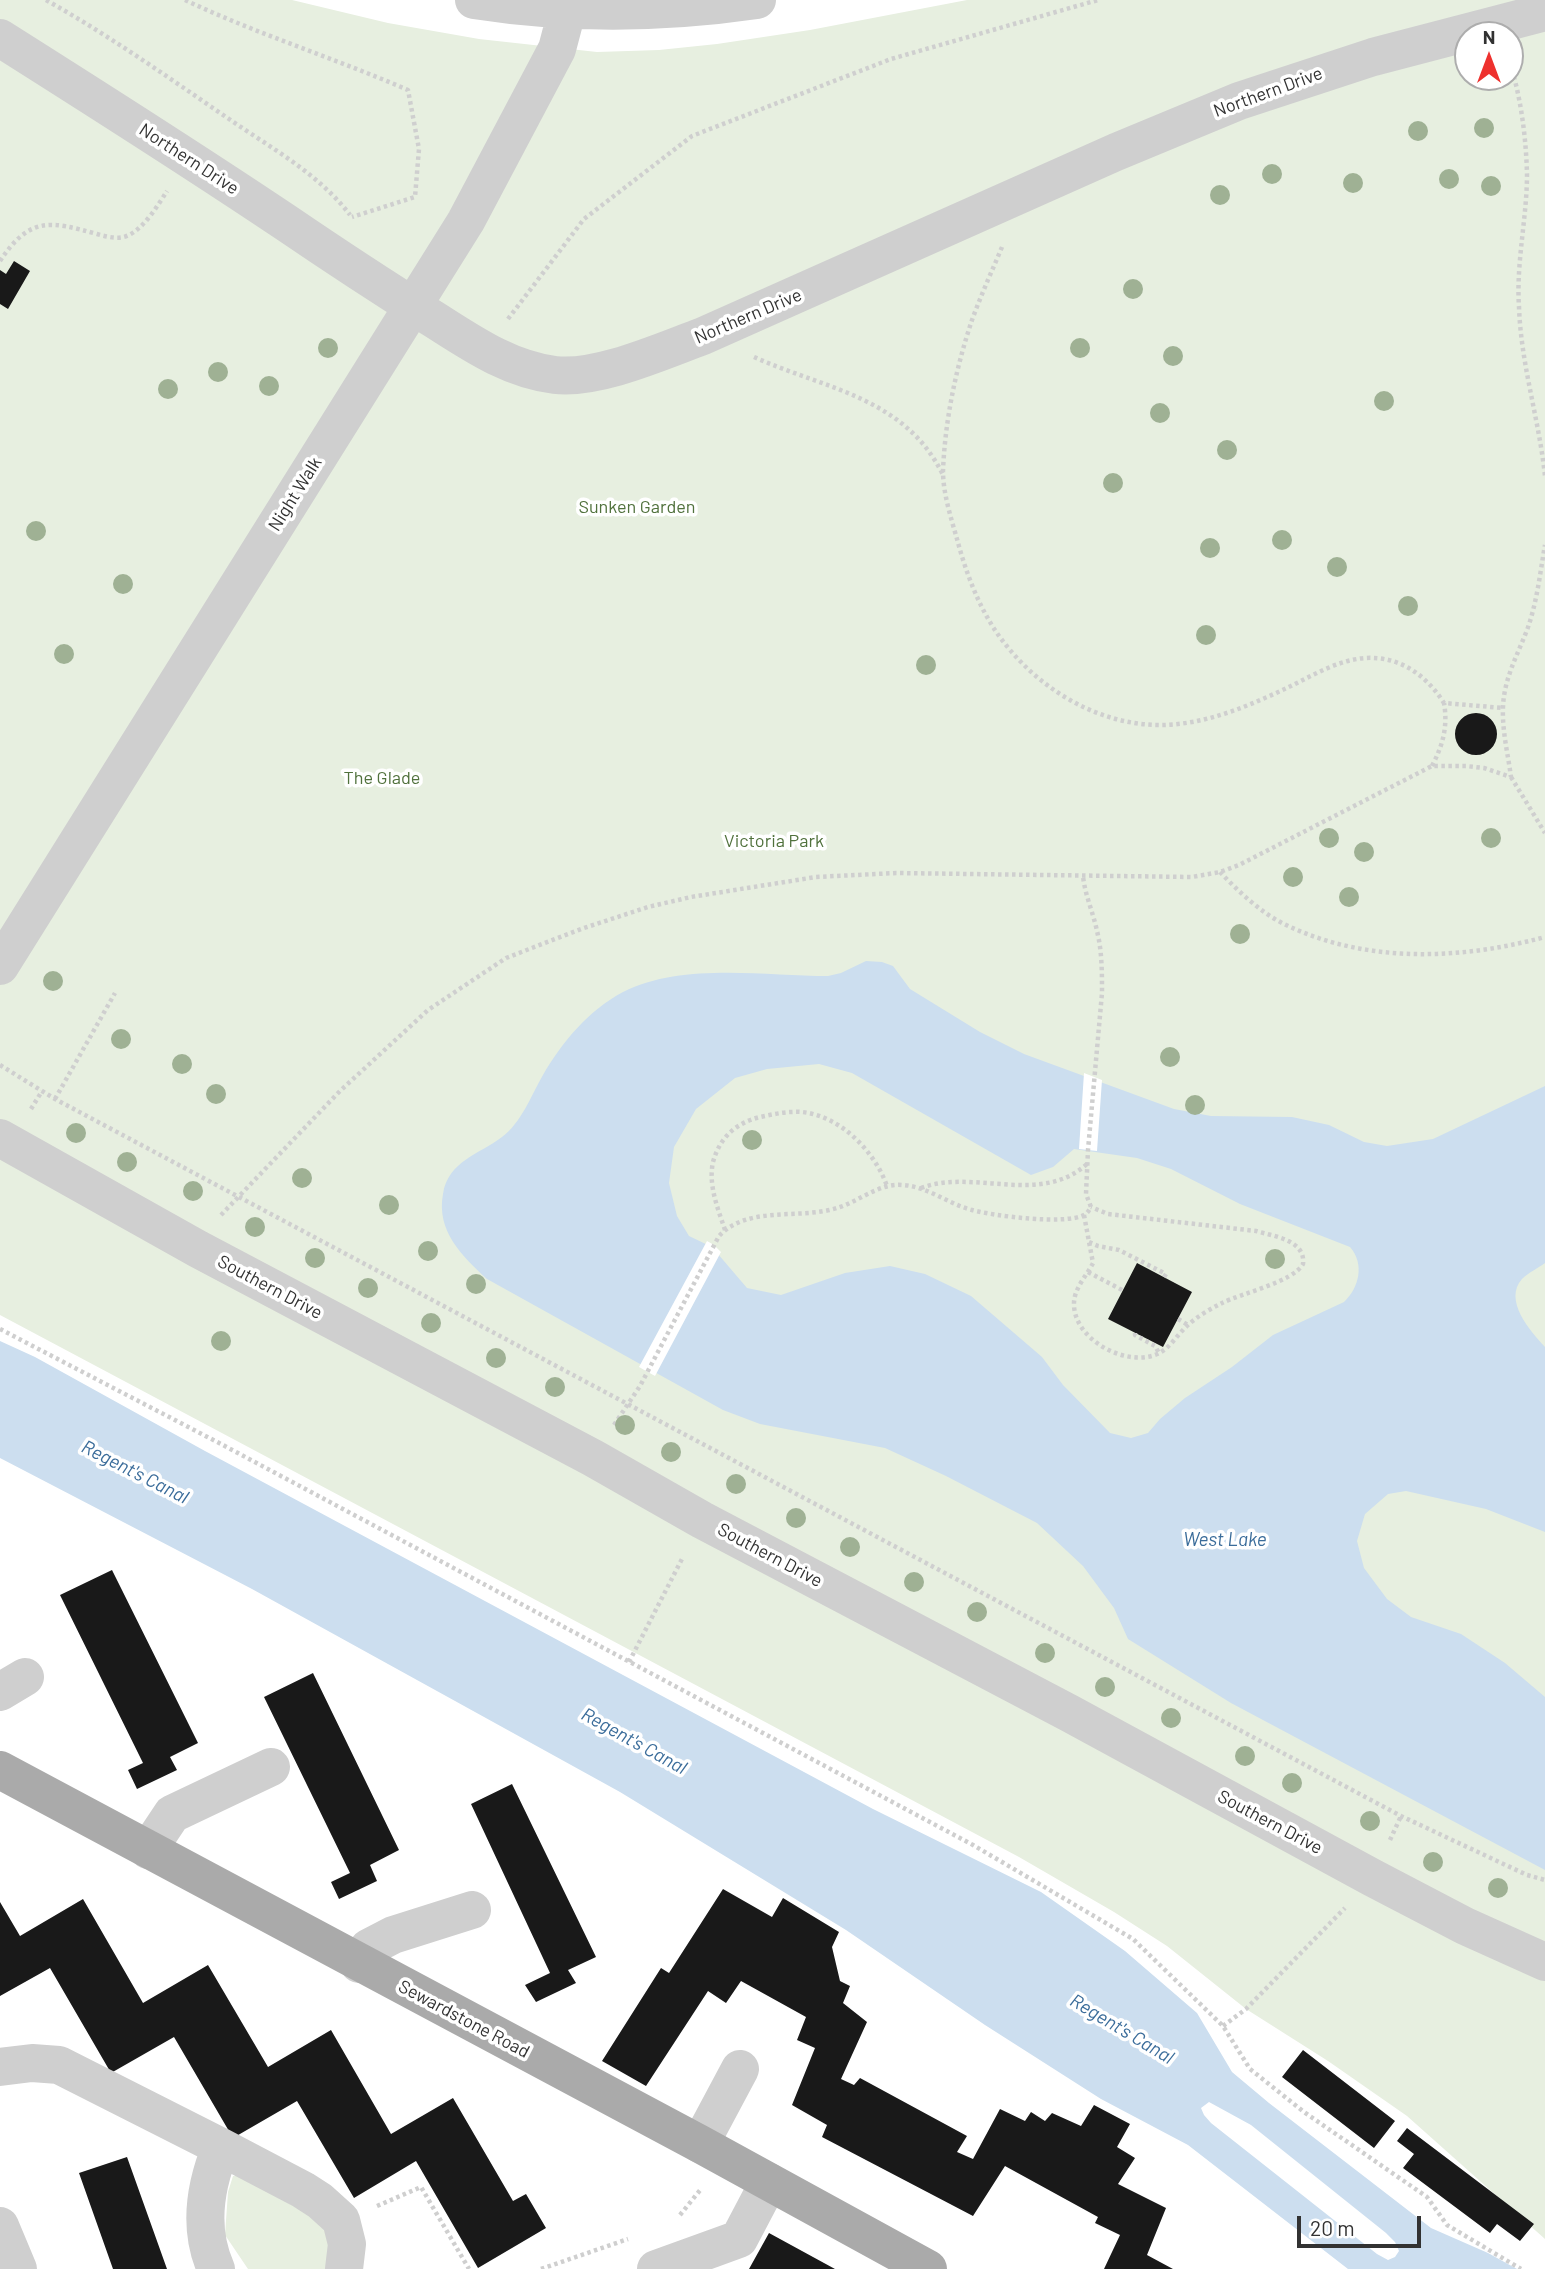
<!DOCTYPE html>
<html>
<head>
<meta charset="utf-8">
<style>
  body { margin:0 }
  #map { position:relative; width:1545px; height:2269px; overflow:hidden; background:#fff; font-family:Barlow,sans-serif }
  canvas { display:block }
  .north { position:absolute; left:1454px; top:21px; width:70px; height:70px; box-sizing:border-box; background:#fff; border:2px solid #adadad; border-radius:50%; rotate:0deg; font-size:19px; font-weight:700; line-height:28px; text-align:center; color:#323232 }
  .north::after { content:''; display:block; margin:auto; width:24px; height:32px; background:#ee312e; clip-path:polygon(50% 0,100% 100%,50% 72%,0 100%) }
  .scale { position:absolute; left:1297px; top:2216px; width:124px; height:32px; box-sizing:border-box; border:4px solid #323232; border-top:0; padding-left:9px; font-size:21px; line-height:24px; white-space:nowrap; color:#323232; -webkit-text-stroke:5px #fff; paint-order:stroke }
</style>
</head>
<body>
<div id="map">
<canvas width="1545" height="2269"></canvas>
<div class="north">N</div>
<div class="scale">20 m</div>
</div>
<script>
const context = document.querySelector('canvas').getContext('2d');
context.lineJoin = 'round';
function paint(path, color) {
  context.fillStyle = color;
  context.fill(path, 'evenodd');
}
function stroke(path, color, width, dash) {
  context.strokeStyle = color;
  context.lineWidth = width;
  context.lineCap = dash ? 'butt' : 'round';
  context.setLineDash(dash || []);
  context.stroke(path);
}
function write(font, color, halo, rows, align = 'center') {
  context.font = font + ' Barlow,sans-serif';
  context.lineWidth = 7;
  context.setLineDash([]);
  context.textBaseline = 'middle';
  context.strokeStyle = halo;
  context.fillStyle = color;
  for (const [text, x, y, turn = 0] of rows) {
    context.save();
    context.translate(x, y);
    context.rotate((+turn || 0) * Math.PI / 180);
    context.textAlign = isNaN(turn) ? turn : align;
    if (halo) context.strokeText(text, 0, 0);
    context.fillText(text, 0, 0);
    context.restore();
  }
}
paint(new Path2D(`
  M 0,0 L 292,0 L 388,23 L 479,39 L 597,52 L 659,50 L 717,44 L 810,30 L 967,0 L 1545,0 L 1545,2239 L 1407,2116 L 1328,2061 L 1246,2009 L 1167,1946 L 1114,1912 L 1019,1857 L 0,1315 ZM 1468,35 L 1510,35 L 1510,77 L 1468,77 Z
  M 240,2175 L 321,2222 L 329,2233 L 327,2269 L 248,2269 L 225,2235 L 228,2192 L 233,2176 Z`), '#e7efe0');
paint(new Path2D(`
  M 866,961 L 882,962 L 893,966 L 910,989 L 980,1032 L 1024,1054 L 1174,1109 L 1211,1116 L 1292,1117 L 1329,1125 L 1364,1142 L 1387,1146 L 1433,1139 L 1545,1086 L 1545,1263 C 1538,1268 1528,1273 1522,1279 C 1503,1300 1530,1331 1545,1347 L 1545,1532 L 1486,1509 L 1406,1491 L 1388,1494 L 1365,1514 L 1357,1541 L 1364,1568 L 1387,1599 L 1411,1617 L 1461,1634 L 1505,1663 L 1545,1697 L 1545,1870 L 1231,1703 L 1128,1639 L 1114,1608 L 1083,1566 L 1037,1523 L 946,1476 L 885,1448 L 760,1424 L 723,1410 L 487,1279 C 462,1256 436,1231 443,1194 C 448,1161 480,1154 502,1137 C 521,1123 531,1096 543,1075 C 562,1042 589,1010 623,992 C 682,962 765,976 828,976 L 841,973 ZM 819,1064 L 852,1073 L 1031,1175 L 1053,1167 L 1074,1149 L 1137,1158 L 1171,1169 L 1240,1204 L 1350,1247 C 1365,1264 1359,1288 1344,1302 L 1273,1335 L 1232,1367 L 1185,1398 L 1160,1419 L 1148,1433 L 1131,1438 L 1110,1433 L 1063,1385 L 1042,1357 L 971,1296 L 925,1274 L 890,1266 L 845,1273 L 781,1295 L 747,1288 L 712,1247 L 689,1236 L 677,1216 L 669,1183 L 674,1147 L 696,1109 L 735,1078 L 767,1069 Z
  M 0,1341 L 35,1357 L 205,1451 L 873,1809 L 1041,1892 L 1125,1951 L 1197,2013 L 1232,2072 L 1269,2103 L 1431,2228 L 1488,2253 L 1517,2269 L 1348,2269 L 1188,2145 L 1101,2099 L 985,2025 L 846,1930 L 620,1792 L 252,1589 L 0,1458 ZM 1209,2102 L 1251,2125 L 1386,2233 L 1395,2242 L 1399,2251 L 1395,2257 L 1388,2260 L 1377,2254 L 1211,2123 L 1204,2115 L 1201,2108 Z`), '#ccdeef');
paint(new Path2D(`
  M 1084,1073 L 1102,1080 L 1097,1151 L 1079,1149 Z
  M 707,1241 L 714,1245 L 721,1252 L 655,1376 L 639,1367 Z`), '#fff');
paint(new Path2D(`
  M 14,261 L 30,271 L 8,309 L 0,304 L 0,270 L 6,274 Z
  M1455 734a21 21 0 1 1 42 0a21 21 0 1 1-42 0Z
  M 1137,1263 L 1192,1292 L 1163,1347 L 1108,1319 Z
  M 112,1570 L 198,1743 L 170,1757 L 177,1770 L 137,1789 L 128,1770 L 143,1763 L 60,1595 Z
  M 313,1673 L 399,1850 L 370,1865 L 377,1881 L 339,1899 L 331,1882 L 350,1873 L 264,1697 Z
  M 512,1784 L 596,1957 L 568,1970 L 576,1983 L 536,2002 L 525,1985 L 550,1973 L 471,1804 Z
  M 723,1889 L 772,1917 L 783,1898 L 839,1932 L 832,1947 L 840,1981 L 850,1986 L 843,2003 L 867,2022 L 841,2079 L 854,2085 L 860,2078 L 967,2136 L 957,2152 L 973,2159 L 1000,2109 L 1025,2121 L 1031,2112 L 1045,2121 L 1052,2113 L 1081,2126 L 1094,2105 L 1130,2124 L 1117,2147 L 1135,2158 L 1118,2184 L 1166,2208 L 1147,2255 L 1173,2269 L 1104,2269 L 1120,2235 L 1095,2223 L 1098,2217 L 1005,2166 L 973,2216 L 822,2137 L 827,2125 L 792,2105 L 815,2048 L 797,2040 L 806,2017 L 741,1981 L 726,2003 L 708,1991 L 646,2086 L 602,2061 L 661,1968 L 669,1973 Z
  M 83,1899 L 143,2003 L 208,1965 L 268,2067 L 331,2030 L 391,2134 L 453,2098 L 513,2201 L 526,2194 L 546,2228 L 478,2268 L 416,2161 L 354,2198 L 297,2101 L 233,2138 L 174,2037 L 111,2073 L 50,1968 L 0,1996 L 0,1902 L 20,1936 Z
  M 1303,2050 L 1395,2121 L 1374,2148 L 1282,2077 Z
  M 1407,2128 L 1534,2224 L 1520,2241 L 1497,2224 L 1490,2233 L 1403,2168 L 1414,2154 L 1397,2141 Z
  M 127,2157 L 167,2269 L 113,2269 L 79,2173 Z
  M 769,2233 L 835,2269 L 749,2269 Z`), '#191919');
stroke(new Path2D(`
  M 46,0 C 110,36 169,78 229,119 C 271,148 319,174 350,215
  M 185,0 C 257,34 334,58 408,90 L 419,149 L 415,197 L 352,217
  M 1510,63 C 1521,98 1526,137 1527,174 C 1527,218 1516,262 1519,307 C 1521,365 1539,419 1545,476
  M 1002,247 C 992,271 981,295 972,320 C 956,368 945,420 943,471 C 943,493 951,518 957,539 C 965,569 976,600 993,627 C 1029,683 1093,725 1160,725 C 1206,725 1251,705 1291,686 C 1315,674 1339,660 1365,658 C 1400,656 1426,675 1444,703 L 1503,708
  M 0,261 C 30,216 50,221 97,234 C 108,237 119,240 129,235 C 145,227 158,205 167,191
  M 508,319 L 584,219 L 692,136 L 891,59 L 1098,0
  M 754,357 C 825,389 905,397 943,475
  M 1432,766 C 1443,745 1448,726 1444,703
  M 1511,777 L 1545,833
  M 1220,872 C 1238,891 1259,911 1282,923 C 1364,964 1460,960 1545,937
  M 0,1065 L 55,1099 L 1401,1816 L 1527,1875 L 1545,1880
  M 55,1099 L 115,993
  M 31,1109 L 42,1091
  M 921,1188 C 974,1168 1041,1207 1088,1163
  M 221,1215 L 340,1091 L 428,1010 L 506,958 L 581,929 L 648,907 L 691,897 L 816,877 L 896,873 L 1192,877 L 1220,872 L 1239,865 L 1432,766 L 1466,766 L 1484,768 L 1511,777 C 1508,754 1502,731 1503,707 C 1504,679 1517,656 1527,630 C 1537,603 1540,573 1545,545
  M 1084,1215 L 1093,1263 C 1086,1277 1073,1289 1074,1306 C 1076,1340 1124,1366 1155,1355 C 1169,1350 1176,1336 1186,1327 C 1196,1317 1210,1309 1222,1303 C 1242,1293 1293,1282 1303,1264 C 1306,1240 1273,1236 1256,1231 L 1108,1214 L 1091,1207
  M 725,1230 C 718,1209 708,1185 713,1162 C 720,1137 736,1123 760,1117 C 774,1114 788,1111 802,1112 C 841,1116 875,1152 887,1186
  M 1089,1242 L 1098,1246 L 1119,1250 L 1166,1274 L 1164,1277
  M 1088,1272 L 1122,1290
  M 1178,1319 L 1188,1325
  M 0,1329 L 221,1444 L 973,1845 L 1133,1939 L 1223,2026 L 1250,2069 L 1304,2112 L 1427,2197 L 1447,2225 L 1521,2269
  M 1135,1333 L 1135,1335 L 1155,1346 L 1159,1353
  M 614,1425 L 640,1386 L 719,1236 C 748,1205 799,1220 837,1208 C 858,1202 879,1183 902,1185 C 927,1186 948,1204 972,1210 C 994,1216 1065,1225 1084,1215 C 1088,1213 1089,1210 1091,1207 L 1086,1194 L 1088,1150 L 1102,993 C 1102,972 1102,951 1097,931 C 1093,912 1085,895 1083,876
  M 629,1662 L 683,1557
  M 1390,1840 L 1401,1816
  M 1223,2026 L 1246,2009 L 1345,1908
  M 377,2206 L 421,2187 L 469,2269
  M 680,2215 L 701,2189
  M 541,2269 L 628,2239`), '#cfcfcf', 4.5, [3.5, 3.5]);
stroke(new Path2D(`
  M 474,0 C 570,15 661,14 757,0
  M 0,38 C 95,98 191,159 285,222 C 332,254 379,285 427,315 C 467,340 506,369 555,375 C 598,380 662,351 703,336 L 1116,152 L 1239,101 L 1373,57 L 1545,12
  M 0,966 L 466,221 L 557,49 L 567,11
  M 0,1138 L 198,1249 L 593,1458 L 702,1520 L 1069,1713 L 1373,1878 L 1465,1926 L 1545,1962
  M 0,1692 L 25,1677
  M 148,1850 L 172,1814 L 271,1767
  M 359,1964 L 368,1948 L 393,1935 L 472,1910
  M 0,2067 L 32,2063 L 59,2065 L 221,2147 L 303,2190 L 320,2201 L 341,2220 L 347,2244 L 344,2269
  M 700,2144 L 740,2069
  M 0,2226 L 18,2269
  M 216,2269 C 198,2229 205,2186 221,2147
  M 656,2269 L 739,2239 L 769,2182`), '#cfcfcf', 38);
stroke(new Path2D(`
  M 0,1770 L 700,2144 L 928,2269`), '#aaa', 38);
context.fillStyle = '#9fb194';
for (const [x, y] of [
  [1484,128],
  [1418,131],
  [1272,174],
  [1449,179],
  [1353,183],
  [1491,186],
  [1220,195],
  [1133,289],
  [328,348],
  [1080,348],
  [1173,356],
  [218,372],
  [269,386],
  [168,389],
  [1384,401],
  [1160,413],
  [1227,450],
  [1113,483],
  [36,531],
  [1282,540],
  [1210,548],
  [1337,567],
  [123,584],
  [1408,606],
  [1206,635],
  [64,654],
  [926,665],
  [1329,838],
  [1491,838],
  [1364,852],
  [1293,877],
  [1349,897],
  [1240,934],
  [53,981],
  [121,1039],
  [1170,1057],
  [182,1064],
  [216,1094],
  [1195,1105],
  [76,1133],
  [752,1140],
  [127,1162],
  [302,1178],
  [193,1191],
  [389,1205],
  [255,1227],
  [428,1251],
  [315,1258],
  [1275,1259],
  [476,1284],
  [368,1288],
  [431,1323],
  [221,1341],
  [496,1358],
  [555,1387],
  [625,1425],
  [671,1452],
  [736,1484],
  [796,1518],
  [850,1547],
  [914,1582],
  [977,1612],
  [1045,1653],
  [1105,1687],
  [1171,1718],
  [1245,1756],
  [1292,1783],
  [1370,1821],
  [1433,1862],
  [1498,1888]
]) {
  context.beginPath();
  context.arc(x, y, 10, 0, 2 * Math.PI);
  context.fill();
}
write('18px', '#323232', '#fff', [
  ["Northern Drive",1268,92,-20],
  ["Northern Drive",189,159,33],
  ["Northern Drive",748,316,-23],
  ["Night Walk",295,494,-58],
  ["Southern Drive",270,1287,28],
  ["Southern Drive",770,1555,28],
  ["Southern Drive",1270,1822,28],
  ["Sewardstone Road",464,2019,28]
]);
write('18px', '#50713c', '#fff', [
  ["Sunken Garden",637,507],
  ["The Glade",382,778],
  ["Victoria Park",774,841]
]);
write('italic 19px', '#3a6c9a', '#fff', [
  ["Regent's Canal",135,1472,27],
  ["West Lake",1225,1540],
  ["Regent's Canal",634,1741,29],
  ["Regent's Canal",1122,2029,31]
]);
</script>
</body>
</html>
